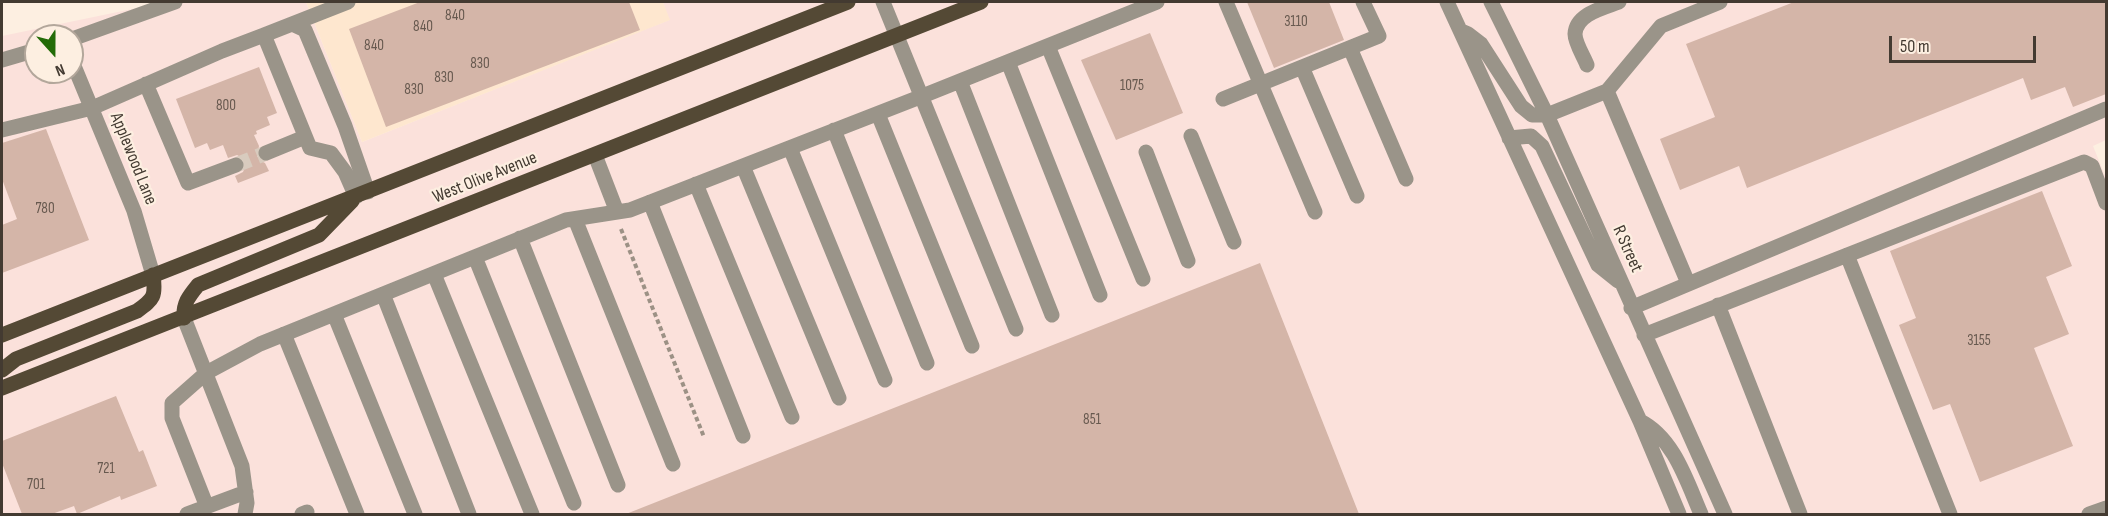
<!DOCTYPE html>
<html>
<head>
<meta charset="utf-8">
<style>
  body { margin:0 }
  #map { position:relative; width:2108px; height:516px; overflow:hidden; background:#fdefe1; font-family:"Sofia Sans Condensed",sans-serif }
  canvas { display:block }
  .frame { position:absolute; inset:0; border:3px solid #433a31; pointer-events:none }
  .north { position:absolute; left:24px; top:24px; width:60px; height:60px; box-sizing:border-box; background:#fdefe1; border:2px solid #b3a79b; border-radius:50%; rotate:159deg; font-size:16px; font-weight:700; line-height:24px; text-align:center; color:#433a31 }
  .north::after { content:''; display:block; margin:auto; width:21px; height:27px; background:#236b07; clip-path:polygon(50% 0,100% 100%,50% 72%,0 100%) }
  .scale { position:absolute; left:1889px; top:36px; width:147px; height:27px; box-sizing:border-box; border:3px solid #433a31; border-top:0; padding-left:8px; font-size:18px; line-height:21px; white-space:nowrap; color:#433a31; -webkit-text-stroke:4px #fdefe1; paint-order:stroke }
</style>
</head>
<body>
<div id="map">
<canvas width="2108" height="516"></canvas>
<div class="frame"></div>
<div class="north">N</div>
<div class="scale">50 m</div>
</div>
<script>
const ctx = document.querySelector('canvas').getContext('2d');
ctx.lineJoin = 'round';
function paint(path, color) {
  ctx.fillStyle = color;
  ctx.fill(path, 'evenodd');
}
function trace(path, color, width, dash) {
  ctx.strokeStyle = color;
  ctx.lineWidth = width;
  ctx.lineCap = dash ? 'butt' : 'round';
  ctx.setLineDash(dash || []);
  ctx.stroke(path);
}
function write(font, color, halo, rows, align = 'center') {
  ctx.font = font + ' "Sofia Sans Condensed",sans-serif';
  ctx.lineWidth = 4.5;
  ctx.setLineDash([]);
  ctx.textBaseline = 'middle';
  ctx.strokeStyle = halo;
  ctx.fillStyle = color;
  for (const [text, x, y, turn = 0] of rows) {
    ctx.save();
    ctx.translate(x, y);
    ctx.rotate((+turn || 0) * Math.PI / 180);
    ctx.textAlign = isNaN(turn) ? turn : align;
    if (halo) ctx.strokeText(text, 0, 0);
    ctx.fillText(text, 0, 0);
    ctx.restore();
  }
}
const commercial = new Path2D(`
  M 166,2 L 306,2 L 362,142 L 669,20 L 663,2 L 2106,2 L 2106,140 L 2093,146 L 2106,178 L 2106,514 L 2,514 L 2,36 ZM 36,36 L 72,36 L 72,72 L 36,72 Z`);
const built = new Path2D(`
  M 306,2 L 663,2 L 670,20 L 362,142 Z`);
const building = new Path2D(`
  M 420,2 L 629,2 L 640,30 L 386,127 L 349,29 Z
  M 1247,2 L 1329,2 L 1344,40 L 1274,68 Z
  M 1794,2 L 2106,2 L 2106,94 L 2073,107 L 2065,87 L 2031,100 L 2023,78 L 1747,188 L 1739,166 L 1680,190 L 1660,139 L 1715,117 L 1686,44 Z
  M 1150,33 L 1183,113 L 1116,140 L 1081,60 Z
  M 259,67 L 277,113 L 267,117 L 270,125 L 256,131 L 257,134 L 254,135 L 259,146 L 257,156 L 261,161 L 265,163 L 269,171 L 238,183 L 235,176 L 243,172 L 245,167 L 243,158 L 237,155 L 228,158 L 223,145 L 210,150 L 207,143 L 195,148 L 176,99 Z
  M 46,129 L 89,240 L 2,273 L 2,225 L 17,219 L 2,179 L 2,143 Z
  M 2042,191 L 2072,266 L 2046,277 L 2069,334 L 2034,348 L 2073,446 L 1980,482 L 1950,404 L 1933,410 L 1899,325 L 1916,318 L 1890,251 Z
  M 1260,263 L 1359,514 L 626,514 Z
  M 116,396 L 139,452 L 143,450 L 157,486 L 121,500 L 120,496 L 77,514 L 74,506 L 52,514 L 22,514 L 2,463 L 2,441 Z`);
const minorTunnel = new Path2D(`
  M 236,165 L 266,153`);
const path = new Path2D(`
  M 621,229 L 704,437`);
const minor = new Path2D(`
  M 348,2 L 264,35 L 310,148 L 331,153 L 345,172 L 356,197
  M 883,2 L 1016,329
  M 1226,2 L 1315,212
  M 1447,2 L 1640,421 L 1679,514
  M 1491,2 L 1547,115 L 1725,514
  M 292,24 L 305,30 L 345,126 L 368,192
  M 1461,31 L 1468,34 L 1481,44 L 1521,106 L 1532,115 L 1547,115 L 1607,91 L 1661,26 L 1720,2
  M 72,39 L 175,2
  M 1048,46 L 1143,279
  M 1350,48 L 1406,179
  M 2,60 L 36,50
  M 72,61 L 134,211 L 153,275
  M 1008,62 L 1100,295
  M 1587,65 C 1584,57 1575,43 1575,34 C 1576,14 1603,8 1619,2
  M 1302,67 L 1357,196
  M 960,81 L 1052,315
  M 146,84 L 188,183 L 236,165
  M 1607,91 L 1688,283
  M 1223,99 L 1379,36 L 1363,2
  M 878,114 L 972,346
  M 2,130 L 92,108 L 222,51 L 264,35
  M 834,130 L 927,363
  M 1191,136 L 1234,242
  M 1509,138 L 1531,136 L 1542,146 L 1598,265 L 1618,281
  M 790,148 L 885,380
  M 1146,152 L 1188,261
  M 266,153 L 305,137
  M 595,155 L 617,212
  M 743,166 L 839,398
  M 696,184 L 792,417
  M 650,202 L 743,436
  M 575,219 L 673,464
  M 520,238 L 618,485
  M 1847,255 L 1950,514
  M 475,257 L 574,503
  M 434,274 L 532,514
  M 383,294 L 469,514
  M 1718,305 L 1800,514
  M 1631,308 L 2106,109
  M 334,314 L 415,514
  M 184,318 L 242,466 L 247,503 L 245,514
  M 284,334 L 357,514
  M 1644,335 L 2084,162 L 2092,166 L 2106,203
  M 1640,421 C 1674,438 1687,482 1701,514
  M 207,507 L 172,418 L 172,403 L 206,373 L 260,344 L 566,220 L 630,210 L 920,97 L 1157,2
  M 187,514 L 246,492
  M 302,514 L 307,512
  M 2089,514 L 2106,508`);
const major = new Path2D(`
  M 184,318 C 183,303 189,296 198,285 L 319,235 L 352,201
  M 2,335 L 848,2
  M 2,370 L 16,359 L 137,311 C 154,299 156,296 153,275
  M 2,388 L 981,2`);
const numberNames = [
  ["840",455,16],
  ["3110",1296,22],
  ["840",423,27],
  ["840",374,46],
  ["830",480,64],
  ["830",444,78],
  ["1075",1132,86],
  ["830",414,90],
  ["800",226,106],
  ["780",45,209],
  ["3155",1979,341],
  ["851",1092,420],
  ["721",106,469],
  ["701",36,485]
];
const streetNames = [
  ["Applewood Lane",133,159,68],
  ["West Olive Avenue",485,178,-22],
  ["R Street",1627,249,66]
];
paint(commercial, '#fbe1db');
paint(built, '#fee7cf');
paint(building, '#d4b5a8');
trace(minorTunnel, '#d8cbbe', 15, [15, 8]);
trace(path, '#9c9185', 4, [4.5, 3]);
trace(minor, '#9a9489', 15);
trace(major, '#544935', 15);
write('15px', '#67594f', null, numberNames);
write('18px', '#433a31', '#fdefe1', streetNames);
</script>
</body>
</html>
